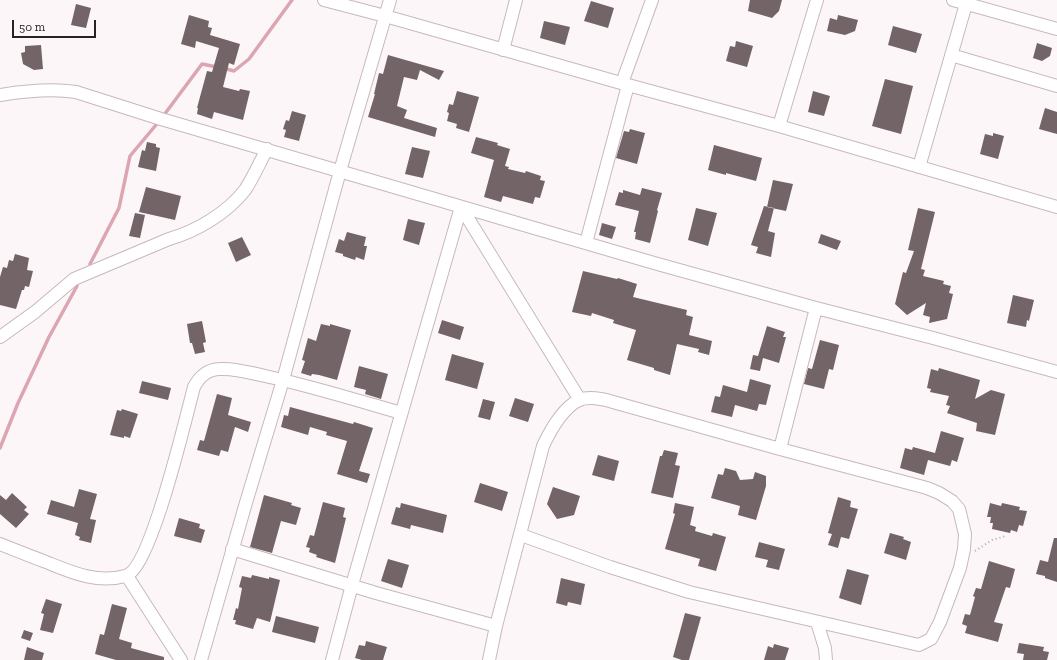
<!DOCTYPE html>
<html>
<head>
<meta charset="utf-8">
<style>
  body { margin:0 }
  #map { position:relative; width:1057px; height:660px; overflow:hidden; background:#fdf6f8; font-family:"Zilla Slab",serif }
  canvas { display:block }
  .scale { position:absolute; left:12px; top:20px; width:84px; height:18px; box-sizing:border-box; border:2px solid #282223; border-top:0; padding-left:5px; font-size:12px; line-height:14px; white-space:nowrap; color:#282223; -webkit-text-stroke:3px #fdf6f8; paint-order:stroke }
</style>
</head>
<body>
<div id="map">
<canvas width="1057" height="660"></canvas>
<div class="scale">50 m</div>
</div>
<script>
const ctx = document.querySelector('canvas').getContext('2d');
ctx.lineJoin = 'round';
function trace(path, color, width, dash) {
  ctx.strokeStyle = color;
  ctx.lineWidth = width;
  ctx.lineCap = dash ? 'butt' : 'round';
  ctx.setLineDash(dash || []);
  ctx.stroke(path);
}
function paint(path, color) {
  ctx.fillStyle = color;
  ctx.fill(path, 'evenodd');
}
const stream = new Path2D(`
  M 223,68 L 234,71 L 249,59 L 292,0
  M 90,264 L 119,208 L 130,156 L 161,119 L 202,64 L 217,67
  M 0,448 L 18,403 L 49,337 L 77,286`);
const building = new Path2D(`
  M 750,0 L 782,0 L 779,11 L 772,18 L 748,11 Z
  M 591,1 L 614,8 L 608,28 L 584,21 Z
  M 76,4 L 91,8 L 86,28 L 71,25 Z
  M 189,15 L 209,21 L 208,27 L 212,28 L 210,35 L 240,44 L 234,65 L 229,63 L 223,87 L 239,91 L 240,89 L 250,91 L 243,120 L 214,112 L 212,119 L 197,114 L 198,108 L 197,108 L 207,71 L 212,72 L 219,48 L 196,41 L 195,48 L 181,44 Z
  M 838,15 L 858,20 L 855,31 L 845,35 L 827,31 L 830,18 L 837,20 Z
  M 544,21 L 570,27 L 565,45 L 540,38 Z
  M 893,26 L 922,34 L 916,53 L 888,45 Z
  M 736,41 L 753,46 L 747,67 L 726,61 L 730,46 L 735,47 Z
  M 1037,43 L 1052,48 L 1050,56 L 1042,61 L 1033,58 Z
  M 41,45 L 43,69 L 34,70 L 23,64 L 21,53 L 25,52 L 25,46 Z
  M 388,55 L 444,71 L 439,80 L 420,70 L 417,80 L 404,77 L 397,106 L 407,110 L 404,118 L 437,128 L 435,137 L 368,117 L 375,94 L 374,94 L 379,73 L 383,74 Z
  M 885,79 L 913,86 L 901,134 L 872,126 Z
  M 457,91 L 479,97 L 469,132 L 456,128 L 457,124 L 447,121 L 449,113 L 447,112 L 449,104 L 453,105 Z
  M 813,91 L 830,96 L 824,116 L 808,112 Z
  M 1045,108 L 1057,112 L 1057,134 L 1039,129 Z
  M 292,111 L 306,115 L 299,141 L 284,137 L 286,130 L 283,129 L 286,120 L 289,121 Z
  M 630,129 L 645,133 L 637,164 L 616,158 L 624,131 L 629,132 Z
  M 993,133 L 1004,136 L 998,159 L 980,154 L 985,134 L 993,136 Z
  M 476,137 L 498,143 L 497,145 L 510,149 L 505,166 L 509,167 L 508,169 L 525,173 L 526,171 L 541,176 L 540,180 L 545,181 L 540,198 L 535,197 L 533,204 L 503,196 L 501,202 L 484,197 L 494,160 L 471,153 Z
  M 147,142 L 156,144 L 156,147 L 160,148 L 156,171 L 138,167 L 142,150 L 145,151 Z
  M 714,145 L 762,158 L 756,181 L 726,173 L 726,175 L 708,170 Z
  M 412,147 L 430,151 L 423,178 L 405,174 Z
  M 773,180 L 793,184 L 786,211 L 767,207 Z
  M 146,187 L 181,196 L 175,220 L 139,212 Z
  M 642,188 L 662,193 L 657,210 L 658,211 L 650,243 L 635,239 L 636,232 L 634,232 L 639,211 L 615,205 L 619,192 L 623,193 L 623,190 L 640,195 Z
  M 764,206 L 774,208 L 768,231 L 775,233 L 771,257 L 756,253 L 758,247 L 751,245 Z
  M 696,208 L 717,213 L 708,246 L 688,240 Z
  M 918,208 L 935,212 L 921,269 L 925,270 L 923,276 L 944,281 L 943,284 L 951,286 L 949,293 L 953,294 L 947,319 L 929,323 L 930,317 L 923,315 L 926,303 L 907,315 L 895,304 L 903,272 L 906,273 L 914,251 L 908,250 Z
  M 135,213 L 145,215 L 140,238 L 129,236 Z
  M 408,219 L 425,223 L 419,245 L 403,240 Z
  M 602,223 L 616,227 L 612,239 L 599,235 Z
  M 347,232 L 366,237 L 364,246 L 367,246 L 364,260 L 356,257 L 355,260 L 343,256 L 343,254 L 335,252 L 339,239 L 344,241 Z
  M 821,234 L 841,241 L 837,250 L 818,243 Z
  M 242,237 L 251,255 L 236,262 L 228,243 Z
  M 15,254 L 29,258 L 27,270 L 33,271 L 29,287 L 25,286 L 24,290 L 22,290 L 16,309 L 0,305 L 0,277 L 3,267 L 7,268 L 9,260 L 13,261 Z
  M 583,271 L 617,279 L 618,278 L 637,284 L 633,297 L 687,310 L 686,315 L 693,317 L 689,335 L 712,341 L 709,355 L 698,352 L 699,349 L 677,344 L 670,375 L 654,370 L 654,368 L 627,360 L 636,330 L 613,323 L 614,320 L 592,313 L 591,316 L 572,312 Z
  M 1013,295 L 1034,300 L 1029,321 L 1027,320 L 1026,327 L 1007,323 Z
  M 442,320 L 464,327 L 460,340 L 438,333 Z
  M 202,321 L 206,342 L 203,343 L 205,352 L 195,354 L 192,343 L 190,343 L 187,324 Z
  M 321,324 L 330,326 L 330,324 L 351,330 L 337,380 L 319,375 L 312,374 L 311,376 L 301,373 L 305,361 L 302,360 L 308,338 L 316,341 Z
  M 767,326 L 785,332 L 783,337 L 786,337 L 779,363 L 763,358 L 760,371 L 750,369 L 753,355 L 758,356 Z
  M 820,340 L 839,345 L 833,370 L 829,369 L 824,389 L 804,384 L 808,368 L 812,369 Z
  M 452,354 L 484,363 L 477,389 L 445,380 Z
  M 359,366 L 388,374 L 381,399 L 365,394 L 366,390 L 354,387 Z
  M 939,368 L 980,380 L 975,399 L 991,390 L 1005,394 L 995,435 L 976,431 L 977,423 L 947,413 L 950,406 L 946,405 L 949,396 L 930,392 L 931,389 L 927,388 L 931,369 L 938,371 Z
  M 750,379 L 771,385 L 766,405 L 759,404 L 757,411 L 735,405 L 732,417 L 711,412 L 715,396 L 720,397 L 723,385 L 747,392 Z
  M 142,381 L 171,388 L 168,400 L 139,393 Z
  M 217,394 L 232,398 L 228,415 L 251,422 L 248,432 L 235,427 L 228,452 L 221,450 L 219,456 L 197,450 L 200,440 L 204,441 Z
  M 515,398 L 534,404 L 528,422 L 509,416 Z
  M 483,399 L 495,402 L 490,420 L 478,417 Z
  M 290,407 L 353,424 L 354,422 L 373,428 L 359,471 L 370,474 L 367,483 L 337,474 L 347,441 L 326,435 L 327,432 L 310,427 L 308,435 L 281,427 L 284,415 L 288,416 Z
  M 122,409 L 138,414 L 130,438 L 124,436 L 124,438 L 110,435 L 117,410 L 121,411 Z
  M 941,431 L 964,438 L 957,462 L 952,460 L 950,466 L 928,460 L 924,475 L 900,468 L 905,448 L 912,450 L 913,447 L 935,453 Z
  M 664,450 L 678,453 L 675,465 L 680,466 L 673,498 L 651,493 L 660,456 L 662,456 Z
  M 598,455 L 619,461 L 614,481 L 592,475 Z
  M 725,468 L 736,471 L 740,480 L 753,479 L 755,472 L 766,476 L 766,486 L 756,520 L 738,515 L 740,506 L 711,498 L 718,474 L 723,475 Z
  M 480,483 L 508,492 L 502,511 L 474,502 Z
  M 553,487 L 580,496 L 574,515 L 557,519 L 547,504 Z
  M 79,489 L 97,494 L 90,519 L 96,520 L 91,543 L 79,540 L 80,537 L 75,535 L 78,523 L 47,514 L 51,500 L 74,507 Z
  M 12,493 L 27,507 L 24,510 L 29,514 L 16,528 L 0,514 L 0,495 L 6,500 Z
  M 264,495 L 292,503 L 291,505 L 301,508 L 296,525 L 281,521 L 272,553 L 250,547 Z
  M 838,497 L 851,501 L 850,507 L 858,509 L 849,539 L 841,537 L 838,548 L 828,545 L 832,534 L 828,533 Z
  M 323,502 L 345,508 L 343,517 L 346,518 L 335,563 L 316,557 L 317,555 L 309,552 L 310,548 L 306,547 L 310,535 L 314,536 Z
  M 401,503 L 447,515 L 443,533 L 411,525 L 410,529 L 391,524 L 396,507 L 400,508 Z
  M 675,503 L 694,507 L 690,525 L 696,527 L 695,531 L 712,536 L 713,533 L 726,537 L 716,571 L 698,566 L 700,559 L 665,549 L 675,514 L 673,513 Z
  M 990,503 L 1001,506 L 1002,503 L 1020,507 L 1019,510 L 1027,511 L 1023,526 L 1019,525 L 1017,532 L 1011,530 L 1010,533 L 992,529 L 993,523 L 990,523 L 991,517 L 987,517 Z
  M 179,518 L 200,524 L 199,528 L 205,530 L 201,543 L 174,536 Z
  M 890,533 L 904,537 L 903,539 L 911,542 L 906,560 L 884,553 Z
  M 1054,538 L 1057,538 L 1057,582 L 1045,578 L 1045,576 L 1036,574 L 1040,560 L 1048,562 Z
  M 759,542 L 785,549 L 779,570 L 766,567 L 768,560 L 755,557 Z
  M 388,559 L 409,565 L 402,588 L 381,581 Z
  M 989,561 L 1015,569 L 1010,588 L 1006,587 L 994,622 L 1003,624 L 998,642 L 965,633 L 967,626 L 962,624 L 965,614 L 970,615 L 975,597 L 973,596 L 976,588 L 981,589 Z
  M 847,569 L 869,575 L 861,605 L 839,598 Z
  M 252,575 L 269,579 L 269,577 L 280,580 L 270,622 L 257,618 L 253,629 L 235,624 L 236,620 L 233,620 L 236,608 L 238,609 L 242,588 L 239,587 L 242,576 L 251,578 Z
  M 561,578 L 585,584 L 581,605 L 568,602 L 567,606 L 556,603 Z
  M 46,599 L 62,604 L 53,633 L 40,630 L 44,614 L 41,613 Z
  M 112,604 L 127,608 L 119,639 L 132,643 L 131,648 L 164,657 L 164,660 L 116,660 L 95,654 L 100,634 L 104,635 Z
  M 685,613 L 701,617 L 689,660 L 682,660 L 673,657 Z
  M 276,616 L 319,627 L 315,643 L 272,632 Z
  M 24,630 L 33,633 L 30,641 L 21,638 Z
  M 366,641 L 387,647 L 383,660 L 362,660 L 355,658 L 359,645 L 365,646 Z
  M 1019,643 L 1044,647 L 1043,651 L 1049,652 L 1047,660 L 1023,660 L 1024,654 L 1017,653 Z
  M 774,644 L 789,648 L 785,660 L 764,660 L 768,646 L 773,648 Z
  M 27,647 L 44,653 L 42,660 L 24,660 Z`);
const path = new Path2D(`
  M 975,551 L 992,540 L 1006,536`);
const street = new Path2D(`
  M 324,0 L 385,16 L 628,85 L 779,126 L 1057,207
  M 953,0 L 1057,29
  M 503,50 L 516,0
  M 951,55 L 1057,86
  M 622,83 L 652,0
  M 0,95 C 25,91 51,88 76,92 L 161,119 L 654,263 L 816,308 L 933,338 L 1057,372
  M 779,126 L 817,0
  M 919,167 L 966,4
  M 461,207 L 580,400
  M 586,243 L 628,85
  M 0,337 L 35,312 L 74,279 L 169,239 C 197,231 227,213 245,190 C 253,178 260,162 267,149
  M 780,449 L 816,308
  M 0,544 C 15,550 30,556 46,562 C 71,572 97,584 125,576 C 151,570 186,416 194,387 C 199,377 208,369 220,369 C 235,368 251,373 265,376 C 311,386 356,400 401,413
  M 232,549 L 376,593 L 496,626
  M 127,576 L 181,660
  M 817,622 L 825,648 L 826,660
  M 201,660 L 245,506 L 283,380 L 340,171 L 390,0
  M 332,660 L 352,585 L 461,207
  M 489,660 L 496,626 L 543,446 C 550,431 563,408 579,400 C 589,396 603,399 613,402 L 780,449 L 927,488 L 939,493 L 952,501 L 959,509 L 965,534 L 964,549 L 960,568 L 940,622 L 931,639 L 919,645 L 689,592 L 610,567 L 521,535`);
trace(stream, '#dba6b2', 3.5);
paint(building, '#726467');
trace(street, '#c7b8bb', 14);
trace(path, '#b1aaac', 2, [1, 3]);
trace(street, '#fff', 12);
</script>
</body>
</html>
